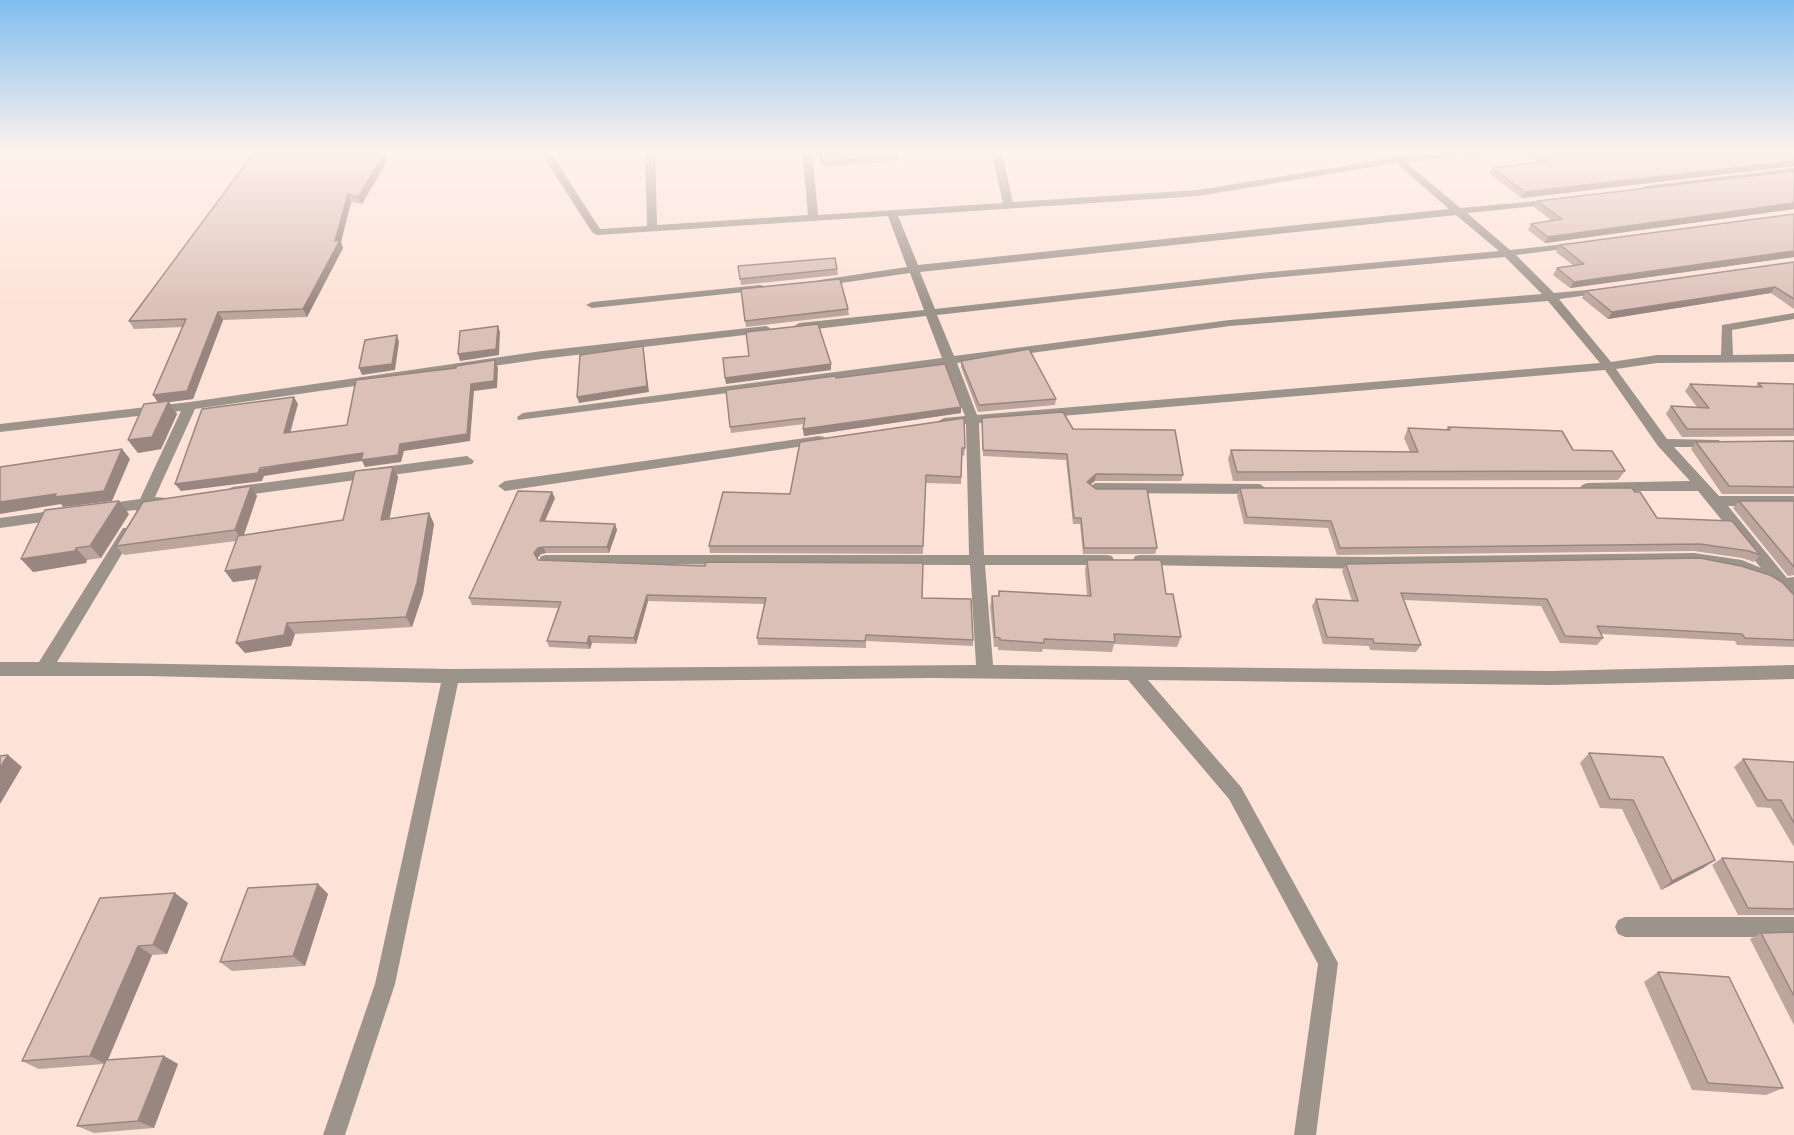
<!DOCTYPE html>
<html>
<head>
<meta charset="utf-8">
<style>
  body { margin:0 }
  canvas { display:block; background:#fde2d7 }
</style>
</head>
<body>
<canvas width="1794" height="1135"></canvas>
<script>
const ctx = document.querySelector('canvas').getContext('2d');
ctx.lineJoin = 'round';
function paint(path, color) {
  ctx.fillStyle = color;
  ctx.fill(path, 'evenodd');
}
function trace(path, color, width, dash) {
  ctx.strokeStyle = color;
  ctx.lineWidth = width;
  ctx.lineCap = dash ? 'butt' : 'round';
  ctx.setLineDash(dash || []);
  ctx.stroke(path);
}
const street = new Path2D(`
  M 539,150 L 549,150 L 600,229 L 647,226 L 645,150 L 655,150 L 657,225 L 808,215 L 802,150 L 812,150 L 818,215 L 1003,203 L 991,150 L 1001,150 L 1013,202 L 1198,190 L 1393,158 L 1398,153 L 1403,157 L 1461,150 L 1489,150 L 1484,153 L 1406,162 L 1460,208 L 1560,199 L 1560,203 L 1556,204 L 1467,213 L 1510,250 L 1584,242 L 1585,244 L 1580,247 L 1516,255 L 1554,293 L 1608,288 L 1610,290 L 1604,293 L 1559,299 L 1611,362 L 1657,355 L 1721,355 L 1722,325 L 1794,313 L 1794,319 L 1732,330 L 1733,355 L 1794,354 L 1794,362 L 1657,363 L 1616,369 L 1667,439 L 1719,440 L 1721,443 L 1719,446 L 1714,447 L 1674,447 L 1719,496 L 1794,496 L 1794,506 L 1728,506 L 1787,578 L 1794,577 L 1794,604 C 1784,601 1782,590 1773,585 C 1747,572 1722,568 1694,563 L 1373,569 L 1140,565 L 1135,564 L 1133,560 L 1135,556 L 1140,555 L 1373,557 L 1694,553 L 1742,560 L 1761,568 L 1698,491 L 1582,491 L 1580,488 L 1582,485 L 1587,483 L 1690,481 L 1658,446 L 1605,370 L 979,423 L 984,555 L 1107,555 L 1112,556 L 1114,560 L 1112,564 L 1107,565 L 985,565 L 993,665 L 1551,671 L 1794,665 L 1794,679 L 1551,685 L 1148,680 L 1241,787 L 1338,963 L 1316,1135 L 1294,1135 L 1318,964 L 1229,799 L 1128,680 L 930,678 L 458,683 L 395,984 L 345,1135 L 323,1135 L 375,984 L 441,683 L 148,676 L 0,676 L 0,662 L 39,662 L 123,528 L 133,528 L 135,532 L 57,662 L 451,669 L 976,665 L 970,565 L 541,564 L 539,560 L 541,556 L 546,555 L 969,555 L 966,424 L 944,426 L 937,422 L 944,418 L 965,416 L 945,365 L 518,420 L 517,417 L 523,413 L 942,358 L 926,316 L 799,331 L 793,327 L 799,323 L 924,310 L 910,273 L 820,286 L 814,283 L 820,280 L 907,267 L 888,216 L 597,235 L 592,232 ZM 1396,163 L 1449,209 L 918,265 L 898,216 L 1198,196 ZM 1456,215 L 1499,251 L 1260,273 L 935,309 L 920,272 ZM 1505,257 L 1542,294 L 1230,320 L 954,356 L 937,315 L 1260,279 ZM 1548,301 L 1600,363 L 977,415 L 957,363 L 1230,326 Z
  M 1794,168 L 1794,174 L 1645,192 L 1640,189 L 1645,186 Z
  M 760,285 L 764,286 L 764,290 L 592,308 L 586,305 L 592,302 Z
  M 766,326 L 770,328 L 770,332 L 542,359 L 195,409 L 155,497 L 166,498 L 168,501 L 166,504 L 150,508 L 147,513 L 142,514 L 135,510 L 104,514 L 97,509 L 104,504 L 140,499 L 181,411 L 0,432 L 0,424 L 190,402 L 542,351 Z
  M 819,436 L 824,437 L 826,440 L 824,443 L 505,491 L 498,486 L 505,481 Z
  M 467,456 L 474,461 L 472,464 L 232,497 L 225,492 L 232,487 Z
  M 1095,483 L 1260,484 L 1267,489 L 1260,494 L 1095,493 L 1088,488 Z
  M 59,510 L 64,511 L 66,515 L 64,519 L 0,528 L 0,518 Z
  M 1625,917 L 1794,917 L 1794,937 L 1625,937 L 1618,934 L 1615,927 L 1618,920 Z`);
const wall = new Path2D(`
  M 256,150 L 390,150 L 385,159 L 386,163 L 362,204 L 351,202 L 341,242 L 343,248 L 307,317 L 223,320 L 193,399 L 169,402 L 177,414 L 161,449 L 138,453 L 128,440 L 158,403 L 153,395 L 183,327 L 134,329 L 129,321 Z
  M 818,150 L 897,150 L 899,155 L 899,161 L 822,167 Z
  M 1521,150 L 1794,150 L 1794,166 L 1522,198 L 1490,174 L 1492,168 L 1538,162 Z
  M 1794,171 L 1794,209 L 1545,243 L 1528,230 L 1531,224 L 1552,221 L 1534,207 L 1537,201 Z
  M 1794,214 L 1794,257 L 1570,288 L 1553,275 L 1557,268 L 1574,266 L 1556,252 L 1560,245 Z
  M 1794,262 L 1794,309 L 1771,293 L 1608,319 L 1582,298 L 1586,291 Z
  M 738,266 L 837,269 L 838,275 L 741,285 Z
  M 741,289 L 848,309 L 849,315 L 746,327 Z
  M 961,361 L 1056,399 L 1055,405 L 978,412 L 961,367 Z
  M 836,378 L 961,413 L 804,436 L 803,429 L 804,424 L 731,433 L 730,427 Z
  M 1758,383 L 1794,384 L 1794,436 L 1682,437 L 1666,414 L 1671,406 L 1697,407 L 1685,391 L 1690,384 L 1755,387 Z
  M 982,418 L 1073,429 L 1183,475 L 1181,481 L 1095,481 L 1090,484 L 1157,548 L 1155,554 L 1083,554 L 1080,524 L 1073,524 L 1066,460 L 983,456 Z
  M 1448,427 L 1573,450 L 1625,471 L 1618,480 L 1233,481 L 1228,459 L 1231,450 L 1410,452 L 1404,438 L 1408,428 L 1446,430 Z
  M 1794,441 L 1794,494 L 1722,494 L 1691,449 L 1696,442 Z
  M 800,442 L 965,448 L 964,456 L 962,455 L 961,484 L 925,483 L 923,554 L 710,553 L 709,546 L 790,494 Z
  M 393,467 L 398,477 L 389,519 L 429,513 L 434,524 L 423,594 L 412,627 L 295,634 L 291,646 L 245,653 L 257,579 L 233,582 L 225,571 L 236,541 L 124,555 L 116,546 L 251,486 L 257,496 L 244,535 L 343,520 Z
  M 1240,488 L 1657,518 L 1732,521 L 1760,555 L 1754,562 L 1742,558 L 1694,551 L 1337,555 L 1328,528 L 1244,524 L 1237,496 Z
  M 555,498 L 545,521 L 615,524 L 617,530 L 609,553 L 546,553 L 541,554 L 537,558 L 538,560 L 922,598 L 973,640 L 973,646 L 866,641 L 866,648 L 758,645 L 757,638 L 764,604 L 648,601 L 636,644 L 592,643 L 590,649 L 549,647 L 547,641 L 558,608 L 472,605 L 469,598 Z
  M 1739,501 L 1794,501 L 1794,575 L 1788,576 L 1733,508 Z
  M 129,514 L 101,558 L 87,560 L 86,563 L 33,572 Z
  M 1087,560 L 1166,594 L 1181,637 L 1177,647 L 1114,644 L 1112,652 L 1043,649 L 1042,652 L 998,650 L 998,647 L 994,647 L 990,606 L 992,596 L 998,596 L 999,591 L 1087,596 L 1085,570 Z
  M 1346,564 L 1794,595 L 1794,647 L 1737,645 L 1735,641 L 1601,634 L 1603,638 L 1597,645 L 1560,643 L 1541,606 L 1404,600 L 1421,645 L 1416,652 L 1370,650 L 1369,646 L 1323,644 L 1312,606 L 1316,599 L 1352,601 L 1342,571 Z
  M 1589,753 L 1715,860 L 1703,868 L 1661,890 L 1622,809 L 1600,808 L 1580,763 Z
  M 1743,759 L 1794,762 L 1794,847 L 1771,808 L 1757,807 L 1734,767 Z
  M 1722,858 L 1794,862 L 1794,915 L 1738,915 L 1712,865 Z
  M 318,884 L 328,894 L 305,966 L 232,971 L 220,962 Z
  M 100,898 L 188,903 L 167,954 L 152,955 L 108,1060 L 164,1056 L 178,1064 L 154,1128 L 94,1133 L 77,1126 L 104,1064 L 39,1069 L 22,1061 Z
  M 1794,932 L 1794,1025 L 1750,939 L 1761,933 Z
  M 1658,972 L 1783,1088 L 1766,1095 L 1692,1090 L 1644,982 Z`);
const shadedWall = new Path2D(`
  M 383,150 L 390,150 L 385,159 L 386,163 L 362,204 L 358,197 Z
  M 1794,161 L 1794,166 L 1522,198 L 1525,192 Z
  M 348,194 L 351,202 L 341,242 L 343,248 L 307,317 L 303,309 L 335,241 Z
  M 1794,203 L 1794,209 L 1545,243 L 1548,237 Z
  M 1794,251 L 1794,257 L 1570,288 L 1574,282 Z
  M 1775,287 L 1771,293 L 1608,319 L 1612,312 Z
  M 218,312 L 223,320 L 193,399 L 169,402 L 177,414 L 161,449 L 138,453 L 128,440 L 159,403 L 153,395 Z
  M 498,326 L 500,332 L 499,355 L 460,361 L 458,354 Z
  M 397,335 L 399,342 L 395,370 L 362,375 L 359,368 Z
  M 643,346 L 649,392 L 579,403 L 577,397 Z
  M 495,360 L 498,368 L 497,388 L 474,391 L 470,441 L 404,451 L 401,462 L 365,467 L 362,461 L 264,476 L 262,481 L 181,491 L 175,484 L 400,444 L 471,384 Z
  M 831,364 L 831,370 L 726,384 L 725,378 Z
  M 294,397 L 298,404 L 288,441 L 284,433 Z
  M 961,407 L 961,413 L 804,436 L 803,429 Z
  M 122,449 L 130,459 L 112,501 L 63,507 L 61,504 L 0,514 L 0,502 L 56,494 Z
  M 393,467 L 398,477 L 387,531 L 381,520 Z
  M 1096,474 L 1095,481 L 1086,488 L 1087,482 Z
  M 251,486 L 257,496 L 242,540 L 235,530 Z
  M 552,492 L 555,498 L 542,527 L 540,521 Z
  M 119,501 L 129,514 L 101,558 L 90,546 Z
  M 429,513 L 434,524 L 423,594 L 412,627 L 406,617 Z
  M 615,524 L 617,530 L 609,553 L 607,547 Z
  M 543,547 L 546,553 L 541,554 L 537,559 L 534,553 L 538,548 Z
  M 76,548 L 87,560 L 86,563 L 33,572 L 21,559 Z
  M 261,566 L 269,577 L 233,582 L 225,571 Z
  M 647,595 L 648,601 L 636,644 L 634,638 Z
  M 287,623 L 295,634 L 291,646 L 245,653 L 236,643 Z
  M 589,636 L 592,643 L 590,649 L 587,643 Z
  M 8,755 L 22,767 L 0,804 L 0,768 Z
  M 1715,860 L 1703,868 L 1661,890 L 1672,881 Z
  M 318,884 L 328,894 L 305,966 L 293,956 Z
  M 175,893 L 188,903 L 167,954 L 153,945 Z
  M 138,946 L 152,955 L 106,1064 L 90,1056 Z
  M 164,1056 L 178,1064 L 154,1128 L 138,1121 Z`);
const building = new Path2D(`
  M 256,150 L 383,150 L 380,156 L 384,155 L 358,197 L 348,194 L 335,241 L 340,240 L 303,309 L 218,312 L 187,391 L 153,395 L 186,319 L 129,321 Z
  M 819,150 L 897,150 L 899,155 L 822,162 Z
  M 1533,150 L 1794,150 L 1794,161 L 1525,192 L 1492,168 L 1548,161 Z
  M 1794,171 L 1794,203 L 1548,237 L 1531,224 L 1562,219 L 1537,201 Z
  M 1794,214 L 1794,251 L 1574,282 L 1557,268 L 1584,264 L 1560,245 Z
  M 835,258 L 837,269 L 740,279 L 738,266 Z
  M 1794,262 L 1794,299 L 1775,287 L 1612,312 L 1586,291 Z
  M 840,279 L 848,309 L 745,321 L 741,289 Z
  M 818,324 L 831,364 L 725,378 L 723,358 L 749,356 L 746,332 Z
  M 498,326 L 496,349 L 458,354 L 460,331 Z
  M 397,335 L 392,364 L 359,368 L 365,340 Z
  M 643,346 L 647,386 L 577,397 L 580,355 Z
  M 1029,349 L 1056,399 L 979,405 L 961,361 Z
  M 495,360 L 494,381 L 471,384 L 467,434 L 400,444 L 398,455 L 361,460 L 363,453 L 260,468 L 258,473 L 175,484 L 202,409 L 294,397 L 284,433 L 347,425 L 356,380 L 456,368 L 456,366 Z
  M 945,364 L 961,407 L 803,429 L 805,418 L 730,427 L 726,390 L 835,376 L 836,378 Z
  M 1758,383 L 1794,384 L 1794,429 L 1687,429 L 1671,406 L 1709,408 L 1690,384 L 1762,387 Z
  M 169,401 L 152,437 L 128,440 L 144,404 Z
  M 1063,412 L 1073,429 L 1175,430 L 1183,475 L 1096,474 L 1087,482 L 1096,489 L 1147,489 L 1157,548 L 1084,548 L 1081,518 L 1074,518 L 1067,454 L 983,450 L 982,418 Z
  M 964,418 L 965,448 L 962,448 L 961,477 L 926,475 L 923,546 L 709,546 L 723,492 L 790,494 L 800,442 Z
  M 1448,427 L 1562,431 L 1573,450 L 1612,451 L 1625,471 L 1237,472 L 1231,450 L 1418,452 L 1408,428 L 1450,430 Z
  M 1794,441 L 1794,487 L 1729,486 L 1696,442 Z
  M 122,449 L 104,491 L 55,497 L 56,494 L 0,502 L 0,467 Z
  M 393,467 L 381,520 L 429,513 L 417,583 L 406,617 L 287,623 L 284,635 L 236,643 L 261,566 L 225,571 L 238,536 L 343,520 L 355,471 Z
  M 251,486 L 235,530 L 116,546 L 143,502 Z
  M 1240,488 L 1632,488 L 1635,492 L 1640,492 L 1657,518 L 1732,521 L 1760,555 L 1749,551 L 1700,544 L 1340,548 L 1331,521 L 1247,517 Z
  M 518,491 L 552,492 L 540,521 L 615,524 L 607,547 L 543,547 L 538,548 L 534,553 L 538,560 L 705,566 L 706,562 L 923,563 L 922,598 L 971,599 L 973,640 L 866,635 L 865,641 L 757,638 L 766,598 L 647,595 L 634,638 L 589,636 L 587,643 L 547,641 L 561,602 L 469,598 Z
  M 119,501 L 90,546 L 76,548 L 75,551 L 21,559 L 45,510 Z
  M 1739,501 L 1794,501 L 1794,567 Z
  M 1700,558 L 1741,566 L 1770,575 L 1782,582 L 1794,595 L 1794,640 L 1745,638 L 1742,634 L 1597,626 L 1603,638 L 1565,636 L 1547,599 L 1401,593 L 1421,645 L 1374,643 L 1373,639 L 1327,637 L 1316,599 L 1358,601 L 1346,564 Z
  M 1087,560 L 1161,560 L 1166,594 L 1173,594 L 1181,637 L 1114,634 L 1115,642 L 1044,639 L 1044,643 L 1000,640 L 1000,638 L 995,637 L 992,596 L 999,596 L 999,591 L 1091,596 Z
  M 1589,753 L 1663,757 L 1715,860 L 1672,881 L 1633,800 L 1610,799 Z
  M 8,755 L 0,768 L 0,756 Z
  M 1743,759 L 1794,762 L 1794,823 L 1781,800 L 1767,800 Z
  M 1722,858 L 1794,862 L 1794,909 L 1748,908 Z
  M 318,884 L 293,956 L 220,962 L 248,888 Z
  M 175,893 L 153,945 L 138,946 L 90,1056 L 22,1061 L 100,898 Z
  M 1794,932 L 1794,996 L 1761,933 Z
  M 1658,972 L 1729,977 L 1783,1088 L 1708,1083 Z
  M 164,1056 L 138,1121 L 77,1126 L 106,1060 Z`);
paint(street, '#9c938b');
paint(wall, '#bca59d');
paint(shadedWall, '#998680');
paint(building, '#dbc0b7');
trace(building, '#998680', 1.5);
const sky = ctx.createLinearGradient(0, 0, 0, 309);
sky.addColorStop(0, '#80beef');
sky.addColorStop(0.49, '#fef2ed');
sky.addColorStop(1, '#fef2ed00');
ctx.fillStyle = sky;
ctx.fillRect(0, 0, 1794, 309);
</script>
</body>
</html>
